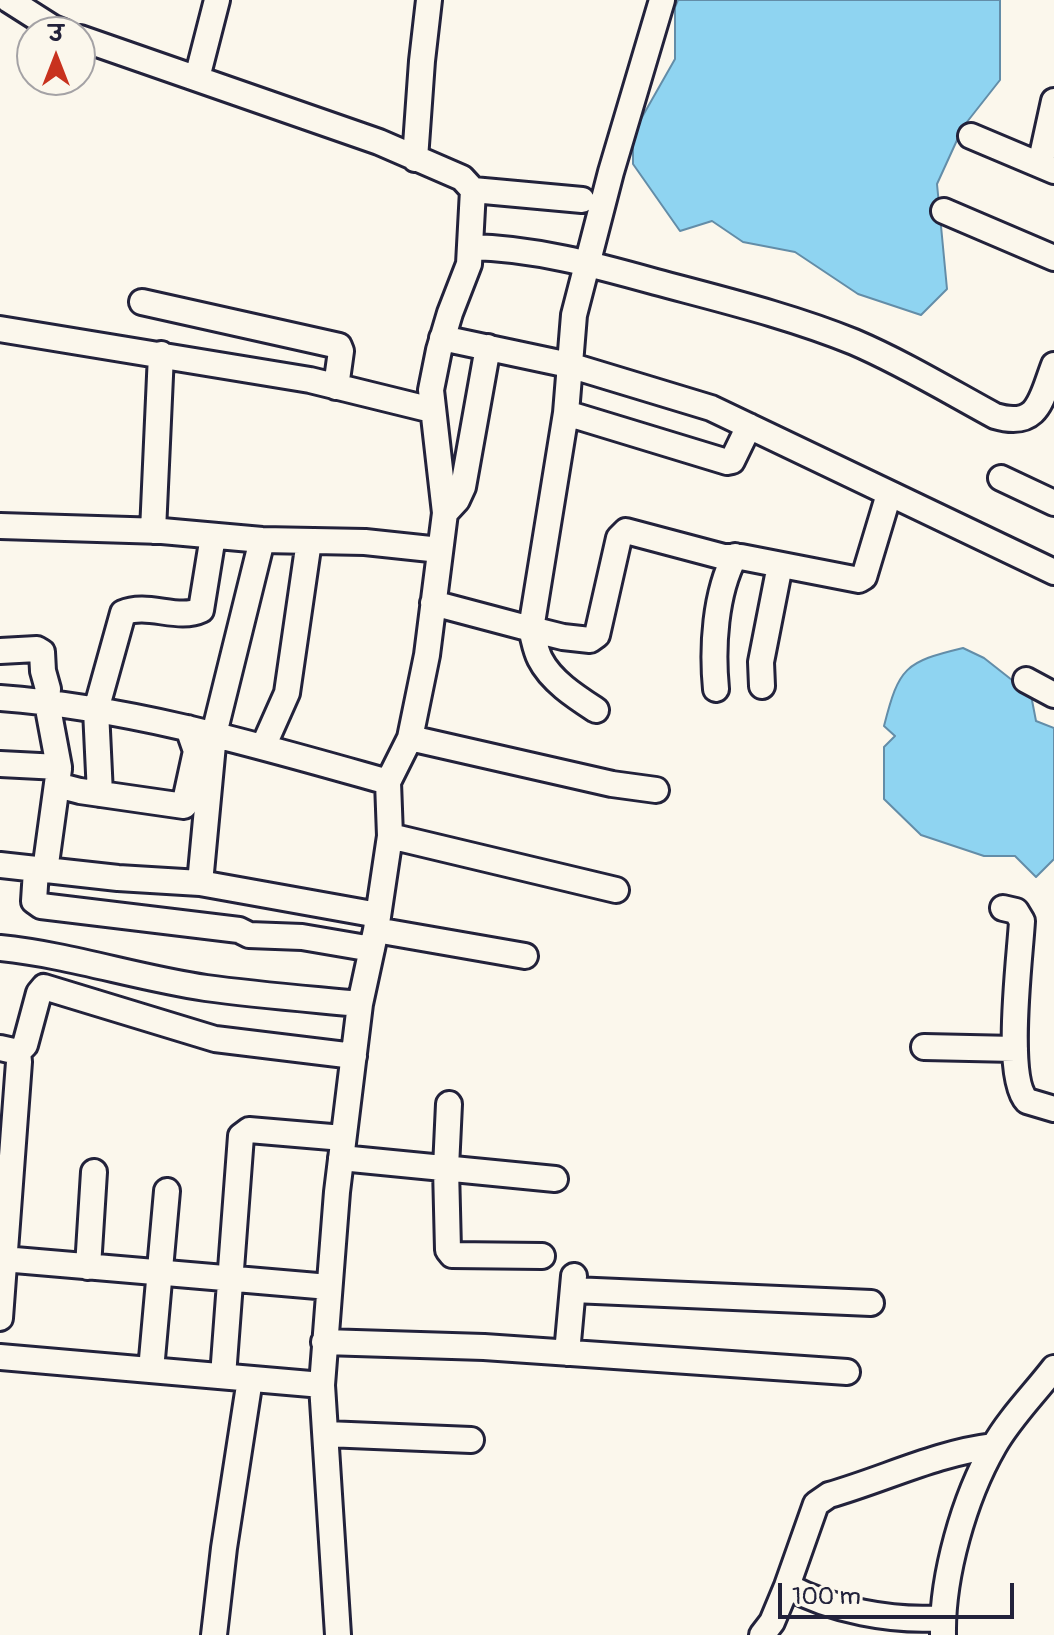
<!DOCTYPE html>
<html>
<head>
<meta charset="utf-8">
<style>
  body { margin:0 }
  #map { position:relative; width:1054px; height:1635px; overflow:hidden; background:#fbf7ec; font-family:Pangolin,"Playpen Sans Deva",sans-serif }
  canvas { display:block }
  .north { position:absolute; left:16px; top:16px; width:80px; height:80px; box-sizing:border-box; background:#fbf7ec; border:2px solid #a4a2a5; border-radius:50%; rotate:0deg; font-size:22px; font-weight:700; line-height:32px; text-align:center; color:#22223b }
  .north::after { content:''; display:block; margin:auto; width:28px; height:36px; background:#c8321e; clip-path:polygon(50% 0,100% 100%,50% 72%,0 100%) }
  .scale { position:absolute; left:778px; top:1583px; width:236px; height:36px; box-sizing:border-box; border:4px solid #22223b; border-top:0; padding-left:10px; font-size:24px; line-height:28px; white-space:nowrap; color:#22223b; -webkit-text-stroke:6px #fbf7ec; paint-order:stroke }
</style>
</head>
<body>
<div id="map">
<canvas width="1054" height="1635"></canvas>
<div class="north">उ</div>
<div class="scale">100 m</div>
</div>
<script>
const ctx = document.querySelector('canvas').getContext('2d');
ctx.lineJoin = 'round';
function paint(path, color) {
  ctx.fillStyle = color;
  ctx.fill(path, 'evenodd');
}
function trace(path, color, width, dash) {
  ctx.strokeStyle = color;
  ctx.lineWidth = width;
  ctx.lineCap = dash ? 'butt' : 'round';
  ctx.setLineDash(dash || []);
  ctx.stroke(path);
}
const water = new Path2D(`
  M 678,0 L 1000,0 L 1000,80 L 963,127 L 937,184 L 947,289 L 921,315 L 858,294 L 795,252 L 743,242 L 712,221 L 680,231 L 633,164 L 633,133 L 675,59 L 675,7 Z
  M 963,648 L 984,658 L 1031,695 L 1036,721 L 1054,728 L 1054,859 L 1036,877 L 1015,856 L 984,856 L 921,835 L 884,799 L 884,747 L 895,736 L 884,726 C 899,667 905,662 963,648 Z`);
const minor = new Path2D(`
  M 9,0 L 53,28 L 63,32
  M 662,0 L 611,172 L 574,315 L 566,413 L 531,629 L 563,637 L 590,640 L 597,635 L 619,538 L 626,531 L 724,557 L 741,557 L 859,580 L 864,577 L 889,494
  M 80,38 L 379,142 L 462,178 L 473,190 L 469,264 L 450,313 L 439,350 L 431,390 L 445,513 L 427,655 L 410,738 L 388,782 L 390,836 L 376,930 L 360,1004 L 337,1192 L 322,1385 L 338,1635
  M 197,78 L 217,0
  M 971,136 L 1054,171
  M 415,159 L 422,61 L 429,0
  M 1040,165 L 1054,101
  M 473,190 L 582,200
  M 944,211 L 1054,258
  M 470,247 C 533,248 595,265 656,282 C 723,300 790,316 854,342 C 903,363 949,391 995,416 C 1039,429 1041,399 1054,365
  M 142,302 L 339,346 L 341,351 L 336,387
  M 0,329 L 310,380 L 432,410
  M 442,338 L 569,365 L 711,408 L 1054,572
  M 566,413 L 727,462 L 732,461 L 749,426
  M 1001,478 L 1054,503
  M 445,513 L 457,500 L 463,487 L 488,347
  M 0,526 L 162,531 L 262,540 L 365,542 L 440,550
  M 153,531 L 161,354
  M 433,603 L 531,629 C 534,639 535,649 540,659 C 551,681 576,697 596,710
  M 0,651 L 37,649 L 42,652 L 43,671 L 48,689 L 47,703 L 59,767 L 0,764
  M 1026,680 L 1054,695
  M 762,686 L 761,662 L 780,565
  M 716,689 C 712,648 715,593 735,556
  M 0,698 C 133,708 260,746 388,782
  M 410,738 L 612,784 L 656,790
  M 263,747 L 287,693 L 309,541
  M 57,785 L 80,791 L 184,806 L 196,751 L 188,728
  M 100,794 L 96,710 L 123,613 C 147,602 178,621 201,610 L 213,536
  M 390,836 L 616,890
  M 0,865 L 118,878 L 200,883 L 214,734 L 262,540
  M 36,870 L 34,901 L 41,906 L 239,930 L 249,935 L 302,937 L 372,949
  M 45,871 L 59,769
  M 200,883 L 378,915
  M 1003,908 L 1016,911 L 1022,921 C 1020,958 1004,1078 1027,1101 L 1054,1109
  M 376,930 L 525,956
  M 0,948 C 70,955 137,978 206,988 C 257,995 309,999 360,1004
  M 924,1047 L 1015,1049
  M 0,1048 L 18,1052 L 19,1062 L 0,1318
  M 18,1052 L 25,1045 L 39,993 L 44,987 L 215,1039 L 354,1056
  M 449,1104 L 446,1168 L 448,1250 L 452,1255 L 542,1256
  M 341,1158 L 555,1179
  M 3,1259 L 329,1287
  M 88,1267 L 94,1172
  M 573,1290 L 871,1303
  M 324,1342 L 484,1347 L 847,1372
  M 567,1353 L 574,1276
  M 0,1357 L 322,1385
  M 151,1370 L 167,1191
  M 223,1376 L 241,1136 L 249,1130 L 343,1138
  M 326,1434 L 471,1440
  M 787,1586 C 831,1610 892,1622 943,1618
  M 214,1635 L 224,1548 L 250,1379
  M 762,1635 L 772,1622 L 787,1586 L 816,1504 L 829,1495 C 885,1479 936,1453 994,1446
  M 943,1635 C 942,1576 964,1498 994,1446 C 1009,1419 1034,1394 1054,1368`);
paint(water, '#8fd4f1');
trace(water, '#638da8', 2);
trace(minor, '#22223b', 30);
trace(minor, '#fbf7ec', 24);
</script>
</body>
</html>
